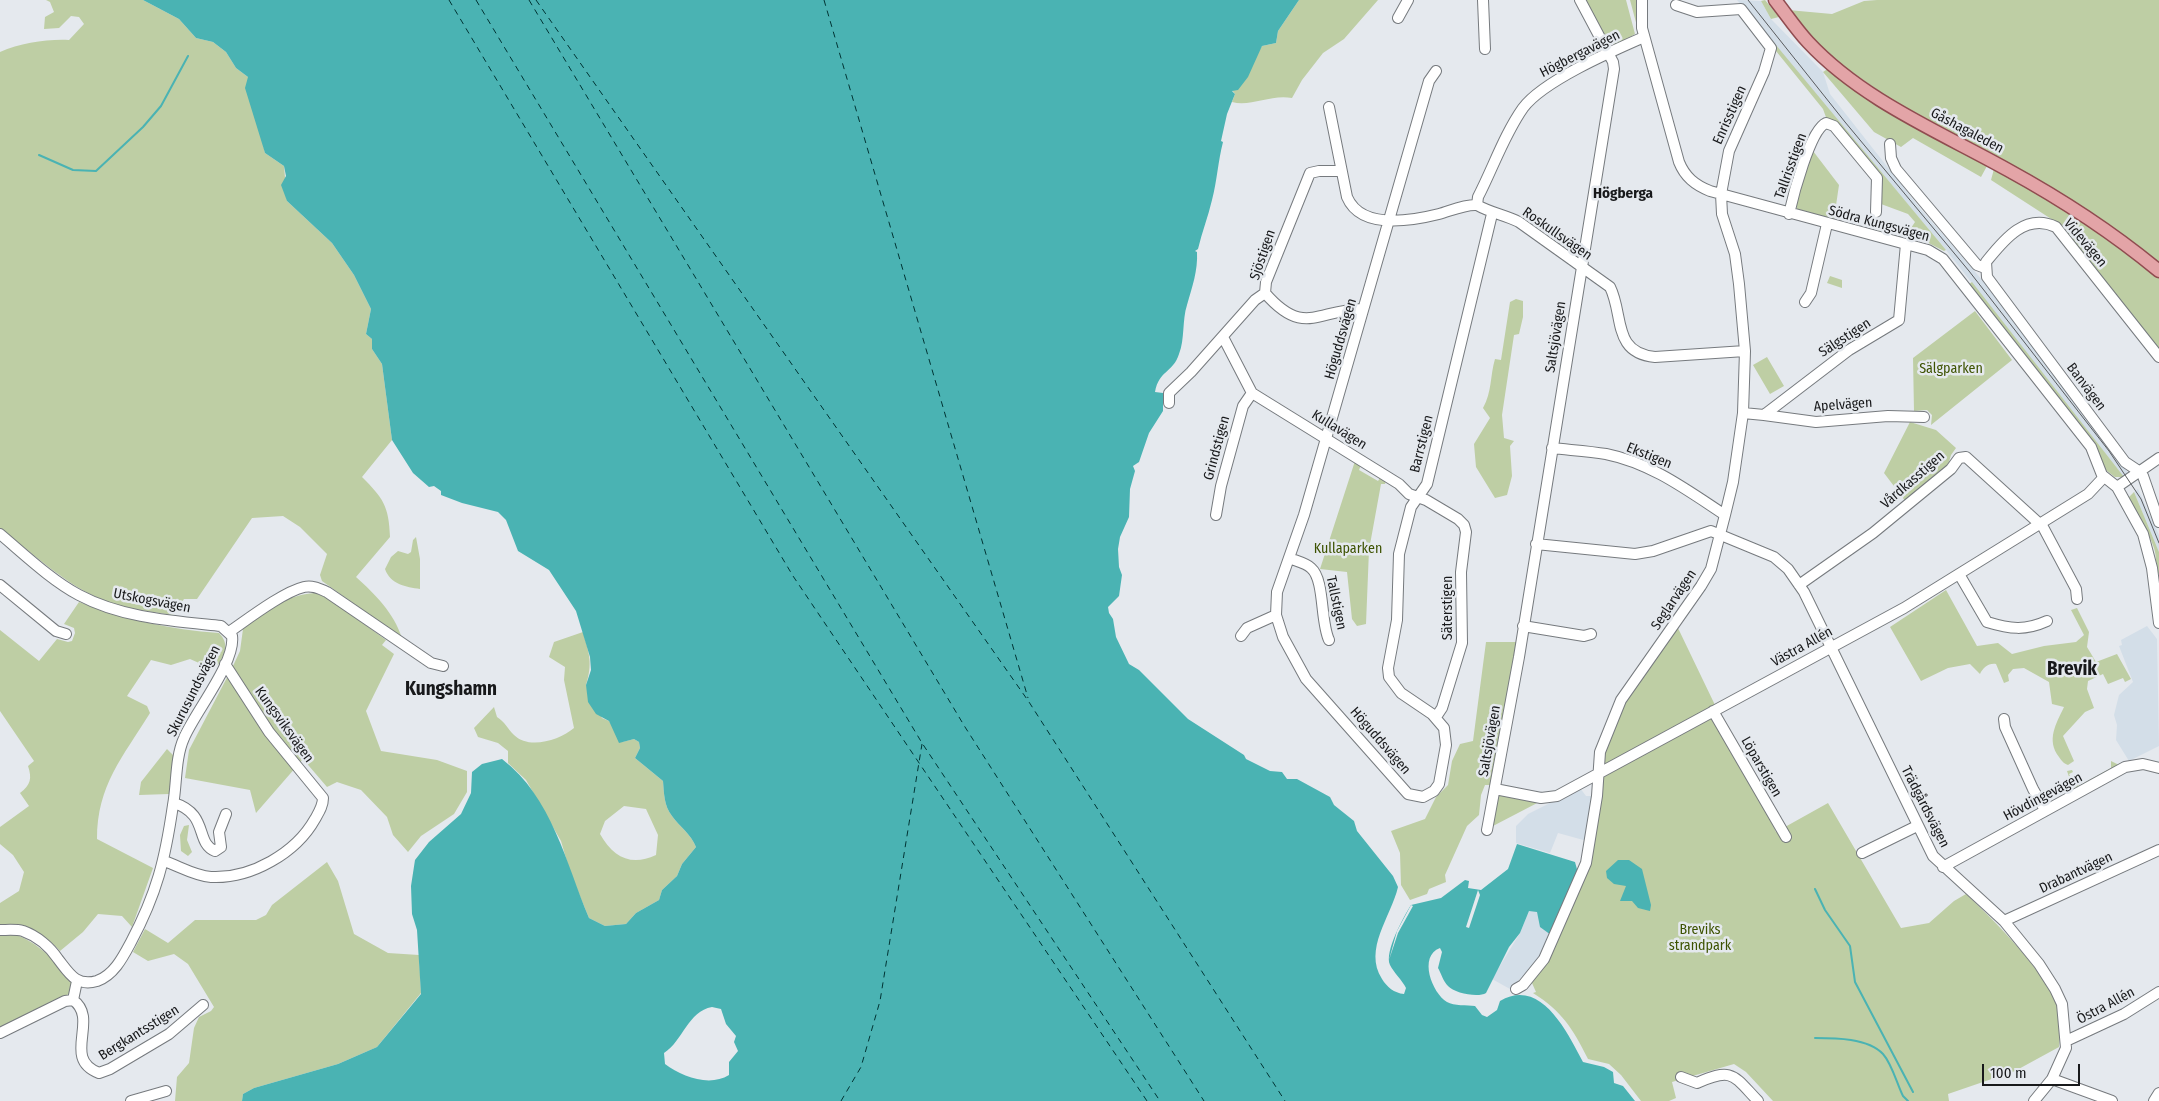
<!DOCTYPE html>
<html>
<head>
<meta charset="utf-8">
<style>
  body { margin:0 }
  #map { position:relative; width:2159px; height:1101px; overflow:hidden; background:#e5e9ee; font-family:"Fira Sans Condensed",sans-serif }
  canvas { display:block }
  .scale { position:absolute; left:1982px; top:1064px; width:98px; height:22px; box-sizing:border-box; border:2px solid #18191b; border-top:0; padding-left:6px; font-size:15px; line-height:18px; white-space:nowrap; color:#18191b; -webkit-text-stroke:4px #e5e9ee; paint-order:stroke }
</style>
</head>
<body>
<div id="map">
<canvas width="2159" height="1101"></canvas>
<div class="scale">100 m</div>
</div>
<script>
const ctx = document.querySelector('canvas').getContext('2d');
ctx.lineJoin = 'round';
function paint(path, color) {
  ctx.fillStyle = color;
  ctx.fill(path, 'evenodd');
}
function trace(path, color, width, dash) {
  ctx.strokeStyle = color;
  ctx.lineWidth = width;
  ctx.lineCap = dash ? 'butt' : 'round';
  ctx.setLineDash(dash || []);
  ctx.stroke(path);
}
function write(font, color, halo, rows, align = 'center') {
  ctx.font = font + ' "Fira Sans Condensed",sans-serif';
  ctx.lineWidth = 5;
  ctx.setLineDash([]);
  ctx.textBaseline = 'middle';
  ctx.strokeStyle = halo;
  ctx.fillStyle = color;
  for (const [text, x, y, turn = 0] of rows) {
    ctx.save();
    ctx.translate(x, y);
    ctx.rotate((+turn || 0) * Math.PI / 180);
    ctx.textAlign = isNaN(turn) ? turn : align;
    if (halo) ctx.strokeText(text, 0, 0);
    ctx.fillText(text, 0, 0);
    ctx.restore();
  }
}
const built = new Path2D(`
  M 1737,0 L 1761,1 L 1771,19 L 1823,72 L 1830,94 L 1919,207 L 1990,289 L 2128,473 L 2124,477 L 1946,250 Z
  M 2138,489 L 2159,535 L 2159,552 L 2134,492 Z
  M 2147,626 L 2157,639 L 2159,746 L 2129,761 L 2116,740 L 2117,725 L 2114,715 L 2119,695 L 2133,682 L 2119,646 L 2122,645 L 2121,640 Z
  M 1580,788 L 1586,796 L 1594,796 L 1587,841 L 1558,833 L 1550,853 L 1516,843 L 1516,826 L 1528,814 Z
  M 1529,911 L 1537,911 L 1541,926 L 1553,936 L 1541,958 L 1510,989 L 1492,979 L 1520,933 Z`);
const green = new Path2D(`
  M 46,0 L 143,0 L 179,19 L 196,38 L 213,42 L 226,52 L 236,68 L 248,77 L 265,153 L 284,166 L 287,201 L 332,243 L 354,275 L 371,309 L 366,334 L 372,339 L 372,349 L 382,364 L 392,440 L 362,477 C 383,498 389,506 390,537 L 356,577 C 375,594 394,613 402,638 L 322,581 L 320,575 L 327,554 L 300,527 L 283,516 L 252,518 L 197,599 L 184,599 L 173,615 C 146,611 118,608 94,596 C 59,579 30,551 0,528 L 0,52 C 21,43 47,39 69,40 L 84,24 L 79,17 L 71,16 L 59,28 L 44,29 L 45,17 L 54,12 L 50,2 Z
  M 1299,0 L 1378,0 L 1344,39 L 1323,53 L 1302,80 L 1292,98 C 1271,94 1251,107 1232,102 L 1235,94 L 1232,90 L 1262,46 L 1276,43 L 1278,31 Z
  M 1586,0 L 1626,0 L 1635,34 L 1616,46 L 1611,45 L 1610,39 L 1606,39 Z
  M 1630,0 L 1637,0 L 1638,30 Z
  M 1765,0 L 1779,17 L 1771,19 L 1761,1 Z
  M 1877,0 L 2159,0 L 2159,265 L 1889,98 L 1829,56 L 1788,10 L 1832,14 L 1864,1 Z
  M 1766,33 L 1946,250 L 1944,251 L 1919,238 L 1878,231 L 1880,224 L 1911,228 L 1915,222 L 1908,214 L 1881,204 L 1880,179 L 1827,120 L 1823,109 L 1763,35 Z
  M 1829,68 L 1987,166 L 1981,177 L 1913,138 L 1901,147 L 1874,132 L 1823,72 Z
  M 1813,151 L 1839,185 L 1834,219 L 1797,209 L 1796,202 Z
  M 1994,169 C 2052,201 2109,234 2159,277 L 2159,351 L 2059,224 L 1991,180 Z
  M 1830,276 L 1842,280 L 1842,288 L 1827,283 Z
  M 1972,282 L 2124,477 L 2115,477 L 2103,468 L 1969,284 Z
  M 1516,299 L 1523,301 L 1523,317 L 1519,334 L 1514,335 L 1502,415 L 1504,438 L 1514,441 L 1510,446 L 1512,476 L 1507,495 L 1495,498 L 1476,467 L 1474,444 L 1490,418 L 1483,408 C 1492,392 1490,376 1495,359 L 1501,360 L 1510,302 Z
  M 1975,311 L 2012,360 L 1931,425 L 1932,415 L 1927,410 L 1914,411 L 1913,358 Z
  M 1767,357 L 1784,386 L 1770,394 L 1753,365 Z
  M 1910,422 L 1936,430 L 1956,448 L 1951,455 L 1947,469 L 1906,502 L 1884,473 Z
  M 1355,461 L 1361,465 L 1359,470 L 1378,481 L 1380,478 L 1386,480 L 1385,484 L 1381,484 L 1369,550 L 1366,624 L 1357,626 L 1352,619 L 1347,572 L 1320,569 Z
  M 2134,492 L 2159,552 L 2159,575 C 2155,566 2157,557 2154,548 C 2148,529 2137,516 2128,498 Z
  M 416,537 L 420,559 L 420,589 C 406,587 390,584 385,569 L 391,557 L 398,551 L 408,554 L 411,552 L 413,540 Z
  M 1946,590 L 1977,646 L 1998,643 L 2012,654 L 2044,646 L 2076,642 L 2084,635 L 2071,610 L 2077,608 L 2089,632 L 2087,647 L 2096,662 L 2117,654 L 2131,679 L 2125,682 L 2123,678 L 2108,684 L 2103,674 L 2088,681 L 2087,689 L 2094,708 L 2085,712 L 2063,736 L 2074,761 L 2068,765 C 2063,763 2062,761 2059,757 C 2046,740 2056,724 2064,707 L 2052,704 L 2049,682 L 2024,668 L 2013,669 L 2008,675 L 2009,681 L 2004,683 L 1996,664 C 1988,663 1983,668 1980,674 L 1970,664 L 1948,668 L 1921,681 L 1890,627 Z
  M 315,593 L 327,597 L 386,640 L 382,645 L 394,654 L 366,711 L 381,751 L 437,760 L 467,771 L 467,792 L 454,814 L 421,836 L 408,852 L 393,835 L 387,817 L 361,790 L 337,782 L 327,787 L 303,759 L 256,813 L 250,790 L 185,778 L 189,750 L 232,668 L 240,651 L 243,629 C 263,612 288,594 315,593 Z
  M 79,602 C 123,619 171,630 219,633 C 229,643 226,653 218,665 L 208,667 L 190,659 L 171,665 L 151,660 L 127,696 L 147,706 L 150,713 C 123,757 97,785 97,839 L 153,868 L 132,927 L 122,916 L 98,914 L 83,932 L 60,951 C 43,932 25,925 0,924 L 0,903 L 19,891 L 24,872 L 13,855 L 0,844 L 0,827 L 29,806 L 20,793 C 31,785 32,778 28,766 L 34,761 L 0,711 L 0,630 L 39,661 L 57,639 L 68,642 L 72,641 L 75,633 L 74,628 L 64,624 Z
  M 1677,626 L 1776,832 L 1828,803 L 1901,928 L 1929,923 L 1954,901 L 1966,894 C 1995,921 2045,971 2058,1008 C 2061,1019 2060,1035 2059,1047 L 2015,1071 L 1948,1094 L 1949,1101 L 1773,1101 L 1746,1072 L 1734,1064 L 1672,1082 L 1676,1098 L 1669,1101 L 1641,1101 L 1621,1075 L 1609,1064 L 1588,1059 C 1573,1029 1562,1011 1533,993 L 1536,992 L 1532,983 L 1529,984 L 1587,871 L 1601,760 L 1625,699 Z
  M 583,632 C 589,653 593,663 586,685 L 602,718 L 609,721 L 622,742 L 634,739 L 639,742 L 640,748 L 635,758 L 663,781 C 664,793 664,806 672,816 C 680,827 691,834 696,847 L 682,864 L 677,876 L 662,890 L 659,900 L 636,913 L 626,924 L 605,926 L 589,918 L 570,872 L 561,841 L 526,780 L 508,763 L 508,751 L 498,743 L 478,737 L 474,728 L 494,707 L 497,717 C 505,722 507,728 514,735 C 529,750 560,740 574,728 L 564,680 L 565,667 L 549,657 L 554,642 ZM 624,806 L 646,809 L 658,835 L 656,855 C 631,867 613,857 600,834 L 605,821 Z
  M 1486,642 L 1518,642 L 1493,785 L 1485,785 L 1481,795 L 1479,815 L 1467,826 L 1445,875 L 1446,882 L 1429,889 L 1427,894 L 1410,900 L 1401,885 L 1400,853 L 1391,831 L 1425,819 L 1436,797 L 1448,785 L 1452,761 L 1460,744 L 1473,741 Z
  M 167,749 L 174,756 L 169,794 L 139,795 L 141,782 Z
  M 2111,761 L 2119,765 L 2074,791 L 2067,771 L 2072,770 L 2073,772 L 2069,774 L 2073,782 L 2077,780 L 2080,785 L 2111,768 Z
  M 1498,794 L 1541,801 L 1493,826 L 1491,825 Z
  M 189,825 L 187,840 L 192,852 L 188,856 L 181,851 L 180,835 L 184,826 Z
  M 327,862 L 338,881 L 354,934 L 388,953 L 419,955 L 421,993 L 377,1047 L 338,1064 L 254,1088 L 243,1094 L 242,1101 L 175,1101 L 177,1077 L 189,1063 L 194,1028 L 199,1017 L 211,1011 L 214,1007 L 188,964 L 174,954 L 148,961 L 133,952 L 145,929 L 168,943 L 195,920 L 256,920 L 266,915 L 272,905 Z
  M 11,933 C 39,942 55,961 73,982 L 71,993 L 0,1027 L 0,934 Z`);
const water = new Path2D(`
  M 143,0 L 1299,0 L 1278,31 L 1276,43 L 1262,46 L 1248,77 L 1238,90 L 1232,91 L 1235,94 L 1227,114 L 1221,141 L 1223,142 C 1218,161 1217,181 1212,200 C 1208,217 1202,232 1198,249 L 1195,251 L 1197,252 C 1198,271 1192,287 1187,305 C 1182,320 1185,339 1179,354 C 1173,373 1159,370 1155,392 L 1163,393 L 1163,411 L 1149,433 L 1139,462 L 1133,466 L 1135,471 L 1130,489 L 1129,517 L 1120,537 L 1118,549 L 1119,567 L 1122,575 L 1119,596 L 1108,607 L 1109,613 L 1113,619 L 1116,637 L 1129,664 L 1139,670 L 1188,719 L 1244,755 L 1246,759 L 1270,771 L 1282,772 L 1287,779 L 1297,779 L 1330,797 L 1334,805 L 1354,821 L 1357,831 L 1393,876 L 1398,887 C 1391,917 1363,949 1382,979 C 1387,987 1394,993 1404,994 L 1406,988 C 1402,980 1394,973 1390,965 C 1384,952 1404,916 1411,905 L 1441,898 L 1465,880 L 1469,881 L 1468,888 L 1481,890 L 1508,869 L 1517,844 L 1575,862 L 1578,873 L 1551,935 L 1540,927 L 1537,912 L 1529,911 L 1520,933 L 1509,947 L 1486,993 C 1478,998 1454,993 1448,986 C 1443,981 1441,973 1438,968 L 1442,952 L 1440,948 C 1418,956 1432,993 1447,1002 C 1454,1006 1467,1005 1475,1006 L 1482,1015 L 1487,1017 L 1497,1010 L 1500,1001 C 1541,977 1567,1032 1583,1062 L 1604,1067 L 1613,1072 L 1614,1083 L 1623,1086 L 1635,1101 L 242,1101 L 243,1094 L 254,1088 L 338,1064 L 377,1047 L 421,994 L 417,930 L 412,914 L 411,886 L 415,860 L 429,842 L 461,814 L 471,793 L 472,772 L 482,764 L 502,759 C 552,797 566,863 589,918 L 605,926 L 626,924 L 636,913 L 659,900 L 662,890 L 677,876 L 682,864 L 696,847 C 691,834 680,827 672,816 C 664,806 664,793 663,781 L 635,758 L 640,748 L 639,742 L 634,739 L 619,743 L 609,721 L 596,714 L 588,702 L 586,685 L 591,670 L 590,657 L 576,611 L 549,570 L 518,551 L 506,520 L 498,512 L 462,503 L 441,495 L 441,491 L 434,486 L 429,487 L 413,473 L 392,440 L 382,364 L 372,349 L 372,339 L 366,334 L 371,309 L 354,275 L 332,243 L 287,201 L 281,185 L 286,176 L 284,166 L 265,153 L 245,88 L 248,77 L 236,68 L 226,52 L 213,42 L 196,38 L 179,19 ZM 712,1007 L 721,1009 L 726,1024 L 736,1036 L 734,1042 L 738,1051 L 729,1062 L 729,1075 C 710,1087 682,1077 665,1064 L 664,1053 C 683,1041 688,1011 712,1007 Z
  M 1618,860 L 1629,860 L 1642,869 L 1651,905 L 1650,911 L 1638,908 L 1632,901 L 1620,901 L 1626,886 L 1614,884 L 1607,878 L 1606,871 Z`);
const pier = new Path2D(`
  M 1478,890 L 1480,895 L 1469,928 L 1466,927 Z
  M 1411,905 L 1413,906 L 1398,933 L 1389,960 L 1397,931 Z`);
const stream = new Path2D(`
  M 39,155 L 73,170 L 96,171 L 143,127 L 161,106 L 188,56
  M 1815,889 L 1825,910 L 1850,946 L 1855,982 L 1913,1092
  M 1815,1038 C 1835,1038 1868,1038 1883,1054 C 1892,1064 1897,1084 1903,1096 L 1908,1101`);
const ferry = new Path2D(`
  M 449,0 L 793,576 L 1147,1101
  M 476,0 L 922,743 L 1160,1101
  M 529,0 L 965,727 L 1204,1101
  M 536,0 L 1029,702 L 1285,1101
  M 824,0 L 1028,698
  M 841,1101 L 861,1067 L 880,1001 L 922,744`);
const minor = new Path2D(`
  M 1483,0 L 1485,49
  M 1642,0 L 1642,28 L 1679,162 C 1685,177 1695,185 1710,191 L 1928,250 L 1943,259 L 2091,447 L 2102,475 L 2117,487 L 2143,534 L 2152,568 L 2159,623
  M 1398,18 L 1408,0
  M 1436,71 L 1429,81 L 1304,515 L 1277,592 L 1276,615 L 1283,637 L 1306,679 L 1408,794 L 1423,797 L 1434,791 L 1439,784 L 1446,745 L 1444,728 L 1432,714 L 1401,693 L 1389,677 L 1388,668 L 1397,620 L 1399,554 L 1411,507 L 1427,484 L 1492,214
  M 1329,107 L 1347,197 C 1361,230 1411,221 1439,214 C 1450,211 1465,204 1477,205 C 1491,213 1505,215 1519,222 L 1610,287 C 1624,315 1612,353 1655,357 L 1745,351
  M 1890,144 L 1891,158 L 1896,169 L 1977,265 L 1985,268
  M 1477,205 L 1478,197 C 1493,168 1504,135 1523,108 C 1543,81 1612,51 1644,37
  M 1789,214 C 1793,196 1810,130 1826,123 L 1834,126 L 1877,178 L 1876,212
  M 1265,293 C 1304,338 1318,309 1363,309
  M 1805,302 L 1811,293 L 1827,224
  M 1223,337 L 1252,393 L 1399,484 L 1409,494 L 1426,500 L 1458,519 L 1464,525 L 1466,532 L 1461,572 L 1462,643 L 1442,708 L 1436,717
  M 2159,357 L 2056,227 C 2025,212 2003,241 1986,262 L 1987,277 L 2125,462 L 2140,472 L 2143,476 L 2159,522
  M 1169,403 L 1169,393 L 1191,372 L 1255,300 L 1265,293 L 1266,282 L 1310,173 L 1319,171 L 1341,171
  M 1743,413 L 1764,415 L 1849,350 L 1899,320 L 1906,244
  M 1764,415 L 1816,422 L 1888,416 L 1924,417
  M 1552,448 C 1569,450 1588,451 1606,454 C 1651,463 1687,490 1725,515
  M 2117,487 L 2159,458
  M 1216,515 L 1221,486 L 1243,406 L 1252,393
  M 0,534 C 25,555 51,580 79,595 C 122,618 173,621 221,626 L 232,636 C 236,662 195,712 184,738 C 175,758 177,784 173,805 C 165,860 157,893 131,942 C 123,957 114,975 97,981 C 76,987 69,973 58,959 C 50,947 37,936 23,931 C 16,929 7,930 0,930
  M 1536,544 L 1635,554 L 1653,551 L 1711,531 L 1774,557 L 1788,569 L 1804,592 L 1933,856 L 2004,921 L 2039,964 L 2055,989 L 2062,1004 L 2066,1048 L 2052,1079 L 2034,1101
  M 1289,558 C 1296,561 1306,563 1311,568 C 1325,580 1320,621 1329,640
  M 1959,574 L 1987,622 C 2010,629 2025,631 2047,621
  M 0,585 L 56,631 L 66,634
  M 1799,585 L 1873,533 L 1951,469 L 1959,458 L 1966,457 L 2043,527 L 2076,589 L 2077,599
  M 1523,626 L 1584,636 L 1591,634
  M 229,632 C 248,619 283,592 304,587 C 313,585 320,589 327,592 L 431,663 L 443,666
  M 1241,636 L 1247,628 L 1276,615
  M 1713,711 L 1786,837
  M 2004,719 L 2005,727 L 2033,789 L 2045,810
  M 1495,789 L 1541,798 L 1557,796 L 1904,608 L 2088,494 L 2104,477
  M 174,803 C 209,814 195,843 215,851 L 221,847 L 219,832 L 226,814
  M 1487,830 L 1519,657 L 1614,69 L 1613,62 L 1580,0
  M 1862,853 L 1917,826
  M 164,861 C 179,866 195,876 211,877 C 251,879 296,853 315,819 C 319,812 323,806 323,798 L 269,732 L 225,664
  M 1943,867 L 2125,767 L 2143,764 L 2159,768
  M 2004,921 L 2159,850
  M 77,981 L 73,1000 C 100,1019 61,1059 99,1073 L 110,1069 L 169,1034 L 203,1005
  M 1516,989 L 1523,985 L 1544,959 L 1586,863 L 1597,796 L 1600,752 L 1621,700 L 1701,586 L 1711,569 L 1725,515 L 1733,482 L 1743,413 L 1745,351 L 1739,284 L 1735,254 L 1722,214 L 1721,194 L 1729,151 L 1764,72 L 1771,48 L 1741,9 L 1697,12 L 1676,5
  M 0,1033 L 65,1001 L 73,1000
  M 2066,1041 L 2124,1014 L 2159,992
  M 1681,1077 L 1697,1083 C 1733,1067 1733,1075 1758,1101
  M 2052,1079 L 2112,1101
  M 131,1101 L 166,1091
  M 2154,1101 L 2159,1093`);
const major = new Path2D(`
  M 1775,0 C 1786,14 1796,29 1808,42 C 1862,100 1940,132 2008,170 C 2061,199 2112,232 2159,271`);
const tram = new Path2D(`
  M 1748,0 L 1845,122 L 1969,271 L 2109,451 L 2141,499 L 2159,543`);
const streetNames = [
  ["Högbergavägen",1580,54,-27],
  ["Enrisstigen",1730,115,-66],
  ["Gåshagaleden",1967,131,28],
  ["Tallrisstigen",1791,166,-70],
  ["Södra Kungsvägen",1879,224,15],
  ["Roskullsvägen",1557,234,35],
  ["Videvägen",2085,243,50],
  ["Sjöstigen",1263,255,-71],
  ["Saltsjövägen",1556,337,-81],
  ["Sälgstigen",1845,338,-33],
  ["Höguddsvägen",1341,339,-74],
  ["Banvägen",2086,387,53],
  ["Apelvägen",1843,405,-4],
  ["Kullavägen",1339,430,32],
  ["Barrstigen",1422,444,-76],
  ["Grindstigen",1217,448,-75],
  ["Ekstigen",1649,456,22],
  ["Vårdkasstigen",1913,480,-41],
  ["Seglarvägen",1674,600,-56],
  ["Utskogsvägen",152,601,11],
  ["Tallstigen",1336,603,78],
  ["Säterstigen",1448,608,-90],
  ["Västra Allén",1802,647,-29],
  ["Skurusundsvägen",194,691,-63],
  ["Kungsviksvägen",284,725,54],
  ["Höguddsvägen",1380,741,49],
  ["Saltsjövägen",1490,741,-80],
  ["Löparstigen",1761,767,60],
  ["Hövdingevägen",2043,797,-28],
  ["Trädgårdsvägen",1925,807,63],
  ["Drabantvägen",2076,873,-25],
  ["Östra Allén",2106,1006,-28],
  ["Bergkantsstigen",139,1033,-32]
];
const parkNames = [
  ["Sälgparken",1951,369],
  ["Kullaparken",1348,549],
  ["Breviks",1700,930],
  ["strandpark",1700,946]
];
const neighbourhoodNames = [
  ["Högberga",1623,194]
];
const districtNames = [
  ["Brevik",2072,670],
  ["Kungshamn",451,690]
];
paint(built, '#d3dee8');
paint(green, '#becea4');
paint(water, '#4ab3b3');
paint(pier, '#e5e9ee');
trace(stream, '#4ab3b3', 2);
trace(ferry, '#003434', 1, [6, 5]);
trace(minor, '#767a7e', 12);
trace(major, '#904c50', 15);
trace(minor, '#fff', 10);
trace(major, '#e3a4a7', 12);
trace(tram, '#595b5e', 1);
write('14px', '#18191b', '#e5e9ee', streetNames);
write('14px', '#3d5201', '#e5e9ee', parkNames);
write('bold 15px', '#18191b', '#e5e9ee', neighbourhoodNames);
write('bold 19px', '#18191b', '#e5e9ee', districtNames);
</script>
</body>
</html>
